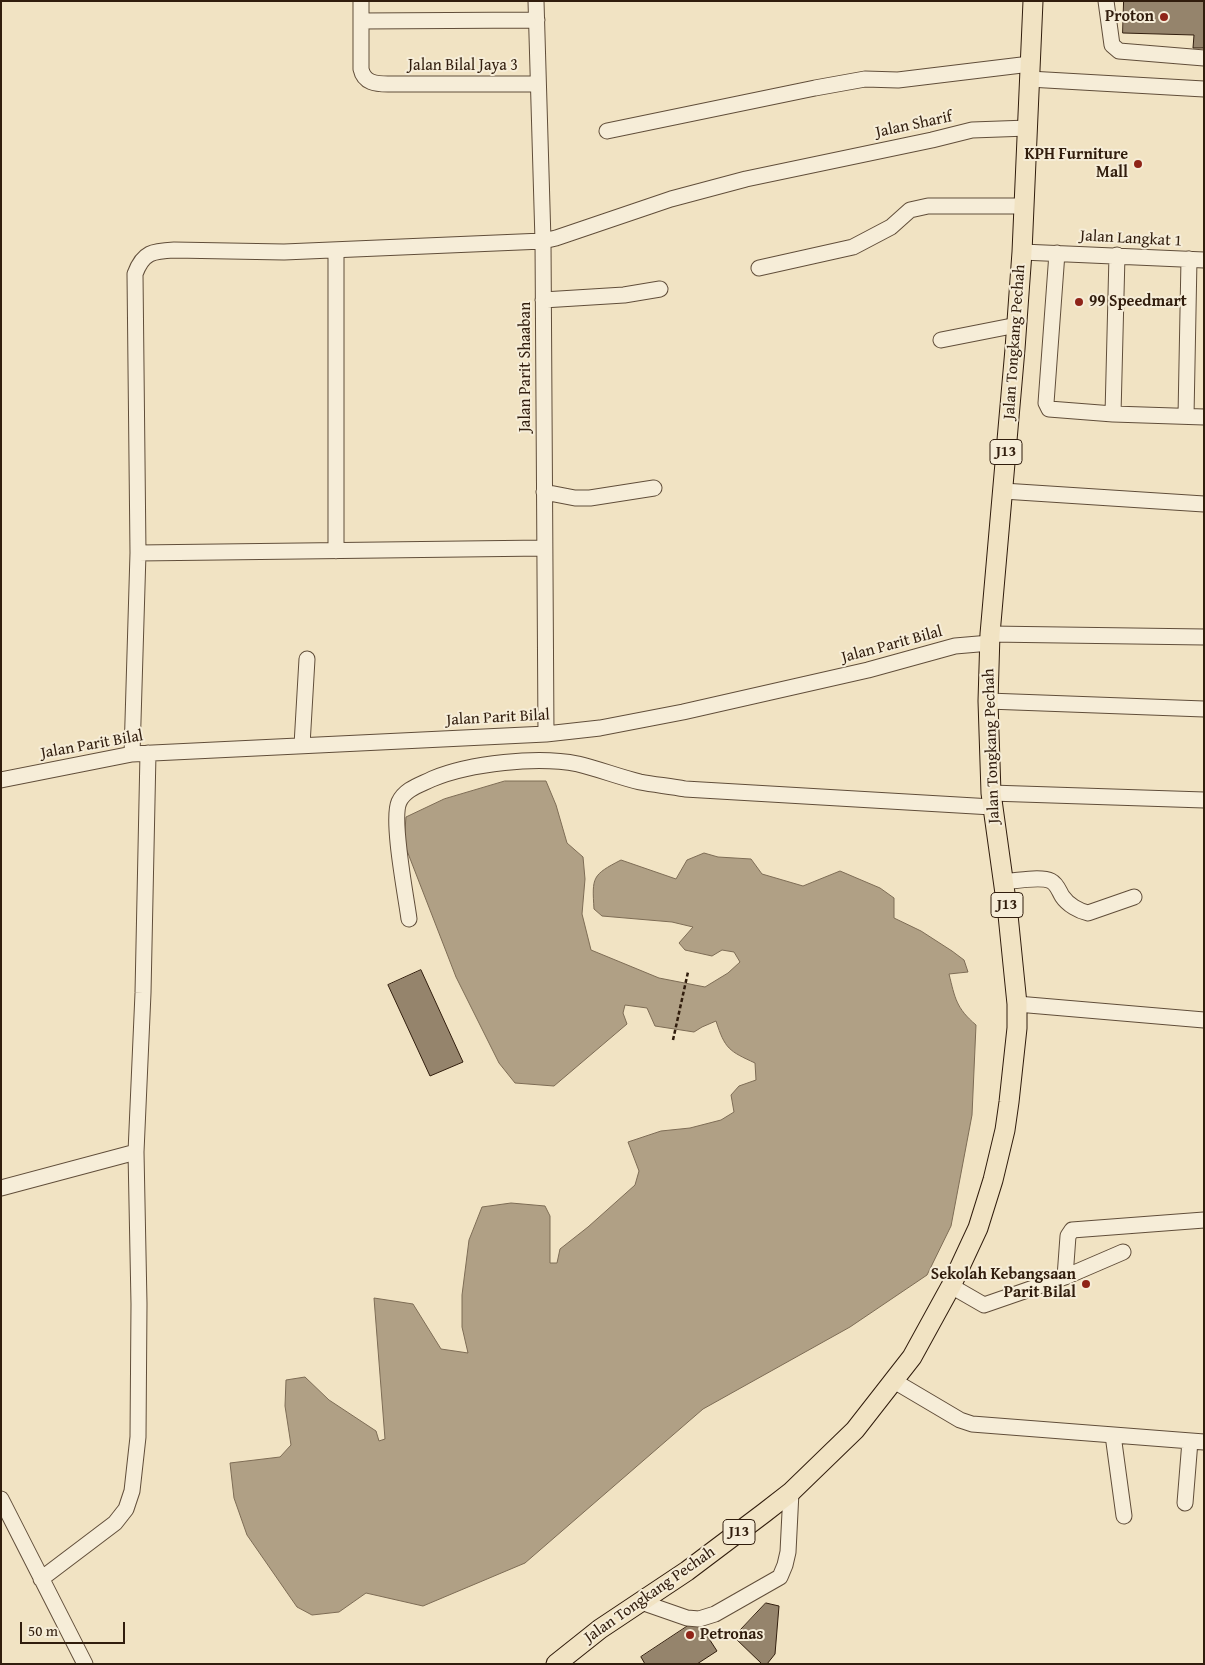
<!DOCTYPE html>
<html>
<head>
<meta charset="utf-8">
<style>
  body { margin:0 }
  #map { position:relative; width:1205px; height:1665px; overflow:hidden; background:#f1e3c3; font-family:"Gentium Book Plus",serif }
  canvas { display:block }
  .frame { position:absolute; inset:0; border:2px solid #311d0d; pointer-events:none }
  .scale { position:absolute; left:20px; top:1622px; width:105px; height:22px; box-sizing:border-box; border:2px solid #311d0d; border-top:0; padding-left:6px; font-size:15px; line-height:18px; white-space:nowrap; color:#311d0d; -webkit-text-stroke:4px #f6edd8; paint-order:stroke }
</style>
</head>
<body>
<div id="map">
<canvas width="1205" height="1665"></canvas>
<div class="frame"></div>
<div class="scale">50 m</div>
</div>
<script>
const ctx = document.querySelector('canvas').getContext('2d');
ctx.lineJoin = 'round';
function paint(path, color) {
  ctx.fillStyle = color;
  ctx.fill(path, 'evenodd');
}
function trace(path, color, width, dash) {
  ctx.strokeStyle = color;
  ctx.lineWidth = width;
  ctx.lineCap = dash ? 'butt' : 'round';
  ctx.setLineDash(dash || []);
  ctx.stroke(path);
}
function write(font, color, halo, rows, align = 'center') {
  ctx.font = font + ' "Gentium Book Plus",serif';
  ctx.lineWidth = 4;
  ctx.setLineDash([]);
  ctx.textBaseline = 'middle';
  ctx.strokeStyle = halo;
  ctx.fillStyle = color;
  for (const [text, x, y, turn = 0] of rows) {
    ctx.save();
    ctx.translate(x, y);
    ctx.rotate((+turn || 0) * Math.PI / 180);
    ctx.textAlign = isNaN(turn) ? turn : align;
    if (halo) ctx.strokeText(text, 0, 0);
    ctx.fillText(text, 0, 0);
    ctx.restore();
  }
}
const water = new Path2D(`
  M 505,781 L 546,781 L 556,805 L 567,843 L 583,857 L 585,879 L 582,914 L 591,950 L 659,978 L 705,987 L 728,973 L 740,962 L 734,952 L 722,950 L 712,956 L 685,950 L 679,943 L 693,927 L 672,922 L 602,916 L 594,909 C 592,877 592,875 621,860 L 676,879 L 687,860 L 704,853 L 718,857 L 751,859 L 762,874 L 803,886 L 840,871 L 880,888 L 894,898 L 894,918 L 921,931 L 952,951 L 964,960 L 968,972 L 949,974 C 955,998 956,1008 976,1025 L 972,1115 L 951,1226 L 927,1275 L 850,1327 L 703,1409 L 525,1563 L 423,1606 L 366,1593 L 339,1612 L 312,1615 L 297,1607 L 247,1535 L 234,1498 L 230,1463 L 280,1457 L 291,1445 L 285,1406 L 286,1380 L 305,1377 L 329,1400 L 376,1431 L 379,1441 L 385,1439 L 374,1298 L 413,1304 L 441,1349 L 468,1353 L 462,1327 L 462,1295 L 469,1240 L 482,1207 L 511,1203 L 545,1206 L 550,1216 L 550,1263 L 557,1263 L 560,1249 L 588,1227 L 635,1185 L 639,1171 L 628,1142 L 661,1131 L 690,1128 L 721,1120 L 734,1112 L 731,1095 L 739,1086 L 756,1080 L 755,1063 C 729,1051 725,1049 716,1021 L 702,1027 L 694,1032 L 655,1026 L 647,1008 L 625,1005 L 623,1013 L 627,1024 L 554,1086 L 515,1083 L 499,1063 L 456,977 L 404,843 L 406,817 L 444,799 Z`);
const building = new Path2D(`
  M 1124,1 L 1204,1 L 1204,48 L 1193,48 L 1194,35 L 1123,33 Z
  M 421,970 L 463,1062 L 430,1076 L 388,985 Z
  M 766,1603 L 779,1606 L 775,1654 L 767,1664 L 762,1664 L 734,1637 Z
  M 697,1620 L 717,1651 L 697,1664 L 645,1664 L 641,1657 Z`);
const path = new Path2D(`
  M 673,1040 L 688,972`);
const minor = new Path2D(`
  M 361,1 L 361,69 C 364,83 376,84 388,84 L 538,84
  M 536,1 L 543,241 L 546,734
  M 1106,1 L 1112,45 L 1119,51 L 1204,58
  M 361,21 L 537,20
  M 1029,79 L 1204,89
  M 607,131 L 815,88 L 865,79 L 898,80 L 1030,64
  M 1022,252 L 1204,260
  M 1057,253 L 1046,403 L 1049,409 L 1113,414 L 1204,417
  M 759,268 L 853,247 L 891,227 L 910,210 L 928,206 L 1024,206
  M 543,300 L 624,295 L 660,289
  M 941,340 L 1017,325
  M 1113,414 L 1117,255
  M 1186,416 L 1189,259
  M 1003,491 L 1204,504
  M 544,492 L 575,498 L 590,498 L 654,488
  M 336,551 L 336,250
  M 138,553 L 544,548
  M 990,634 L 1204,637
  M 988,701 L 1204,709
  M 302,745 L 307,659
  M 132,754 L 138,553 L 135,274 C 143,252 153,251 174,250 L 284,252 L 543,241 L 556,238 L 671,199 L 746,179 L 932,140 L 972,130 L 1028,128
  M 1,780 L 132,754 L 546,734 L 600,728 L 683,712 L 868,670 L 955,646 L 990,643
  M 991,793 L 1204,800
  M 1003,882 C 1014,881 1041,876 1051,881 C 1057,884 1059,891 1062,896 C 1068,905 1079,911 1088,913 L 1134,897
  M 409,919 C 406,896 391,820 399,802 C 405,789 420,785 432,779 C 470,763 538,756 578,764 C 599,769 619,777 640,782 C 655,785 670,786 685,789 L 992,807
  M 1017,1004 L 1204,1020
  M 1,1188 L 136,1152
  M 1065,1277 L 1068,1236 L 1072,1230 L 1204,1220
  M 951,1286 L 984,1305 L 1065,1277 L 1123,1252
  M 894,1381 L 960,1420 L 972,1424 L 1204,1442
  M 1113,1435 L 1124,1516
  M 1,1499 L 85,1664
  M 1185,1503 L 1190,1441
  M 41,1579 L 115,1523 L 126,1509 L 132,1491 L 138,1437 L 139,1304 L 136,1152 L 143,993 L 148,753
  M 641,1602 L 687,1618 L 699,1619 L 715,1614 L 780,1577 L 785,1565 L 788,1552 L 791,1492`);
const major = new Path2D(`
  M 556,1664 L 600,1629 L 687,1571 L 764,1513 L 791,1492 L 855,1430 L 912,1357 L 951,1286 L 978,1228 L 993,1180 L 1005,1130 L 1009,1102 L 1017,1028 L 1017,1004 L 1008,915 L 991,793 L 988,701 L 990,634 L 1015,349 L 1022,252 L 1033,1`);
const markers = [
  [1164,17,5,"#8f2418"],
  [1138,164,5,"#8f2418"],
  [1079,302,5,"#8f2418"],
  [1086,1284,5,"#8f2418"],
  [690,1635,5,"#8f2418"]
];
const shields = [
  [1006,452,32],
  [1007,905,32],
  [739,1532,32]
];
const shieldNames = [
  ["J13",1006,452],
  ["J13",1007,905],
  ["J13",739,1532]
];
const poiNames = [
  ["Proton",1154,17],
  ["KPH Furniture",1128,155],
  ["Mall",1128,173],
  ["99 Speedmart",1089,302,"left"],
  ["Sekolah Kebangsaan",1076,1275],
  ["Parit Bilal",1076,1293],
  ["Petronas",700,1635,"left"]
];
const streetNames = [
  ["Jalan Bilal Jaya 3",463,66],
  ["Jalan Sharif",914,125,-12],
  ["Jalan Langkat 1",1131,239,3],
  ["Jalan Tongkang Pechah",1015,342,-86],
  ["Jalan Parit Shaaban",526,367,-90],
  ["Jalan Parit Bilal",892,645,-15],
  ["Jalan Parit Bilal",498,718,-3],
  ["Jalan Parit Bilal",92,745,-10],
  ["Jalan Tongkang Pechah",992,746,-92],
  ["Jalan Tongkang Pechah",650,1595,-35]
];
paint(water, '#b0a085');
trace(water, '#7d6c55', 1);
paint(building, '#95846c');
trace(building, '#311d0d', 1);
trace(minor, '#614e3a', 17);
trace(major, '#311d0d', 21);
trace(path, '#311d0d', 2.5, [4, 2.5]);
trace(minor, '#f6edd8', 15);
trace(major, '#f1e3c3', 19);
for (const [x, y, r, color] of markers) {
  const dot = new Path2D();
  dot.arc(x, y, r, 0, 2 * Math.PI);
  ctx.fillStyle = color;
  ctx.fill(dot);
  trace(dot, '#f6edd8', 2);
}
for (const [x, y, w] of shields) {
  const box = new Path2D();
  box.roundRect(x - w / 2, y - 12.5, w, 25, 4);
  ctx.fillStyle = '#f6edd8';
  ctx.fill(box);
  trace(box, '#311d0d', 1);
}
write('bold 15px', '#311d0d', null, shieldNames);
write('bold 16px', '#311d0d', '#f6edd8', poiNames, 'right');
write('16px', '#311d0d', '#f6edd8', streetNames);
</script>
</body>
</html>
